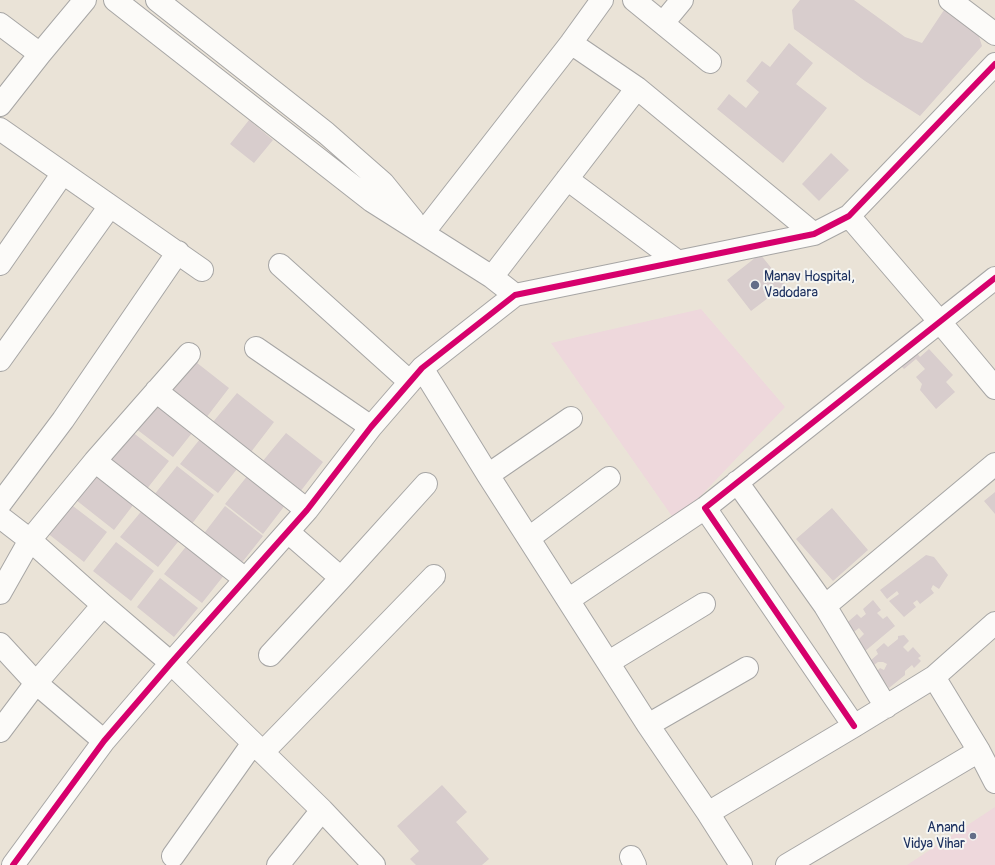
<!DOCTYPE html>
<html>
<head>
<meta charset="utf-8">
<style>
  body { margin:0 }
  canvas { display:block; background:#eae3d7 }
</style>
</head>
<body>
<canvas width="995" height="865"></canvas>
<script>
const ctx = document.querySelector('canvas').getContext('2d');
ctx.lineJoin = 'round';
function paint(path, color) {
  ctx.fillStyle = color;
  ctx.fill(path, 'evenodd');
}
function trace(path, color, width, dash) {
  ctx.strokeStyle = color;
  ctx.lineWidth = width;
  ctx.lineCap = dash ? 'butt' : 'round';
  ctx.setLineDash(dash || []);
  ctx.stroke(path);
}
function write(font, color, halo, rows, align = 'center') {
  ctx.font = font + ' Pangolin,sans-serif';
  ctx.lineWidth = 4;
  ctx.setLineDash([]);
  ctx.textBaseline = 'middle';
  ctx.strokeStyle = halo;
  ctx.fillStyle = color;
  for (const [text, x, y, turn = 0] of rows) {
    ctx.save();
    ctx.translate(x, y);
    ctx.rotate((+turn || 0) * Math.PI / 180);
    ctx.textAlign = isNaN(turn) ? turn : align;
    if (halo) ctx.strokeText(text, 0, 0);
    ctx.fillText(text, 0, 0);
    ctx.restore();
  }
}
const built = new Path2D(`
  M 701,309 L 785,407 L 676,522 L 551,343 Z
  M 995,807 L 995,865 L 907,865 Z`);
const building = new Path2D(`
  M 800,0 L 854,0 L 905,37 L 922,43 L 946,7 L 976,27 L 982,46 L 920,116 L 865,81 L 794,29 L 792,10 Z
  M 789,43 L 813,63 L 796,84 L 827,108 L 783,163 L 717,109 L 729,94 L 746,108 L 759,92 L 746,81 L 762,61 L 770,67 Z
  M 249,120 L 273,140 L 254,163 L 230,144 Z
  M 831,153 L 849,170 L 819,201 L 802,184 Z
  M 760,254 L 785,285 L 751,311 L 727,280 Z
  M 929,349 L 953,375 L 946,382 L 955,392 L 936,409 L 920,390 L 922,384 L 916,377 L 925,369 L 916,359 L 904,369 L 900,365 L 916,352 L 920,357 Z
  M 192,359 L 229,388 L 206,418 L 168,388 Z
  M 237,393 L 274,422 L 251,452 L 213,422 Z
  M 158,398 L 196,428 L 173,457 L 135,428 Z
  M 131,431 L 169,461 L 146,490 L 108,461 Z
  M 286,433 L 323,462 L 300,492 L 262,462 Z
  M 204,434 L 241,464 L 218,493 L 180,464 Z
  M 177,466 L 214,495 L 191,525 L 154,495 Z
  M 99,470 L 137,500 L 114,530 L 76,500 Z
  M 248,475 L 286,504 L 263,534 L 225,504 Z
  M 995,492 L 995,514 L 984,501 Z
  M 69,503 L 107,532 L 84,562 L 46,532 Z
  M 225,506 L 263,536 L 240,565 L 202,536 Z
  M 144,508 L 181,538 L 158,567 L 120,537 Z
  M 832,508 L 868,550 L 833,581 L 796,539 Z
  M 116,542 L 154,571 L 131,601 L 93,571 Z
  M 188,544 L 225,574 L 202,603 L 164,574 Z
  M 926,555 L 934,557 L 948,575 L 939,589 L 933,585 L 931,589 L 934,593 L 920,604 L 917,600 L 913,603 L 916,607 L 904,617 L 889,601 L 899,594 L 897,591 L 887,599 L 880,590 Z
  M 160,578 L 198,608 L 174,637 L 137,607 Z
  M 873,600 L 881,610 L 877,613 L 883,619 L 887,616 L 895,626 L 864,652 L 856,642 L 864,634 L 859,628 L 850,635 L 842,627 L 857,614 L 861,618 L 866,614 L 863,609 Z
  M 904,635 L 909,641 L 903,647 L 908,652 L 913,647 L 921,656 L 918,658 L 921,661 L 914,668 L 912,665 L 905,671 L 905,675 L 889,688 L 877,671 L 880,668 L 884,670 L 887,664 L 883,662 L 878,662 L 874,665 L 870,661 L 878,654 L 876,650 L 884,643 L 888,647 L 898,639 L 898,636 Z
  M 442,785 L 467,812 L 456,822 L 489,859 L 482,865 L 416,865 L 410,859 L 419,851 L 397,826 Z`);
const minor = new Path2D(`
  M 115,0 L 372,201 L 492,277 L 515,295
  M 157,0 L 326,133 L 383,183 L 413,220
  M 634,0 L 710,62
  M 950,0 L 995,34
  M 663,23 L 682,0
  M 0,24 L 40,54
  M 571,43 L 637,88 L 814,234
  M 0,105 L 40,54 L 85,0
  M 0,129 L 202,270
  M 567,179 L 677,261
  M 849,216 L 940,322 L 995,388
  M 423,233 L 571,43 L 602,0
  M 0,264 L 63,173
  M 280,265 L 410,382
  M 492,277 L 637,88
  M 256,348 L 371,427
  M 0,360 L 110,206
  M 422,368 L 488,475 L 648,725 L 708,813 L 741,865
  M 156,391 L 307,510
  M 95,461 L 245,579
  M 488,475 L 571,418
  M 737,482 L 825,606 L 886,707
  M 0,504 L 63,420 L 178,252
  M 0,517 L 30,540 L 103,605 L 171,663 L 322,810 L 374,865
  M 288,532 L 341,578
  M 529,538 L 609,478
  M 0,593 L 30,540 L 95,461 L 189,354
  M 568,600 L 705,508
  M 825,606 L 995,464
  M 0,644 L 36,683 L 104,741
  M 270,655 L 341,578 L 426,484
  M 609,662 L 704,604
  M 934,677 L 979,751 L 995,782
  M 648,725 L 747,668
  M 854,726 L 705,508 L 995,278
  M 0,731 L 36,683 L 103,605
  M 263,752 L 434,576
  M 708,813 L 854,726 L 934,677 L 995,623
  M 173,856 L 253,743
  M 631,857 L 635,865
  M 13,865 L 104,741 L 171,663 L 307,510 L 371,427 L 422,368 L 515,295 L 814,234 L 849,216 L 995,64
  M 278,865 L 322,810
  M 787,865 L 979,751`);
const cycleway = new Path2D(`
  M 854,726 L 705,508 L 995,278
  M 13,865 L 104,741 L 171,663 L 307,510 L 371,427 L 422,368 L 515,295 L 814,234 L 849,216 L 995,64`);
const markers = [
  [755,285,5,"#636e88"],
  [973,836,4,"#636e88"]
];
const poiNames = [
  ["Manav Hospital,",764,277],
  ["Vadodara",764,293],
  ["Anand",965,828,"right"],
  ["Vidya Vihar",965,844,"right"]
];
paint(built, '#eed8dc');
paint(building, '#d8cdcd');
trace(minor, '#a7a6a5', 24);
trace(minor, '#fcfbf9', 22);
trace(cycleway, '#d6006c', 6);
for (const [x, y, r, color] of markers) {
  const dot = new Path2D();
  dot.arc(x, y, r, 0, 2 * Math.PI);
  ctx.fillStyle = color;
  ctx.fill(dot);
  trace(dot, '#f6f6f2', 1.5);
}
write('14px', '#1b2f5e', '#f6f6f2', poiNames, 'left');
</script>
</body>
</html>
